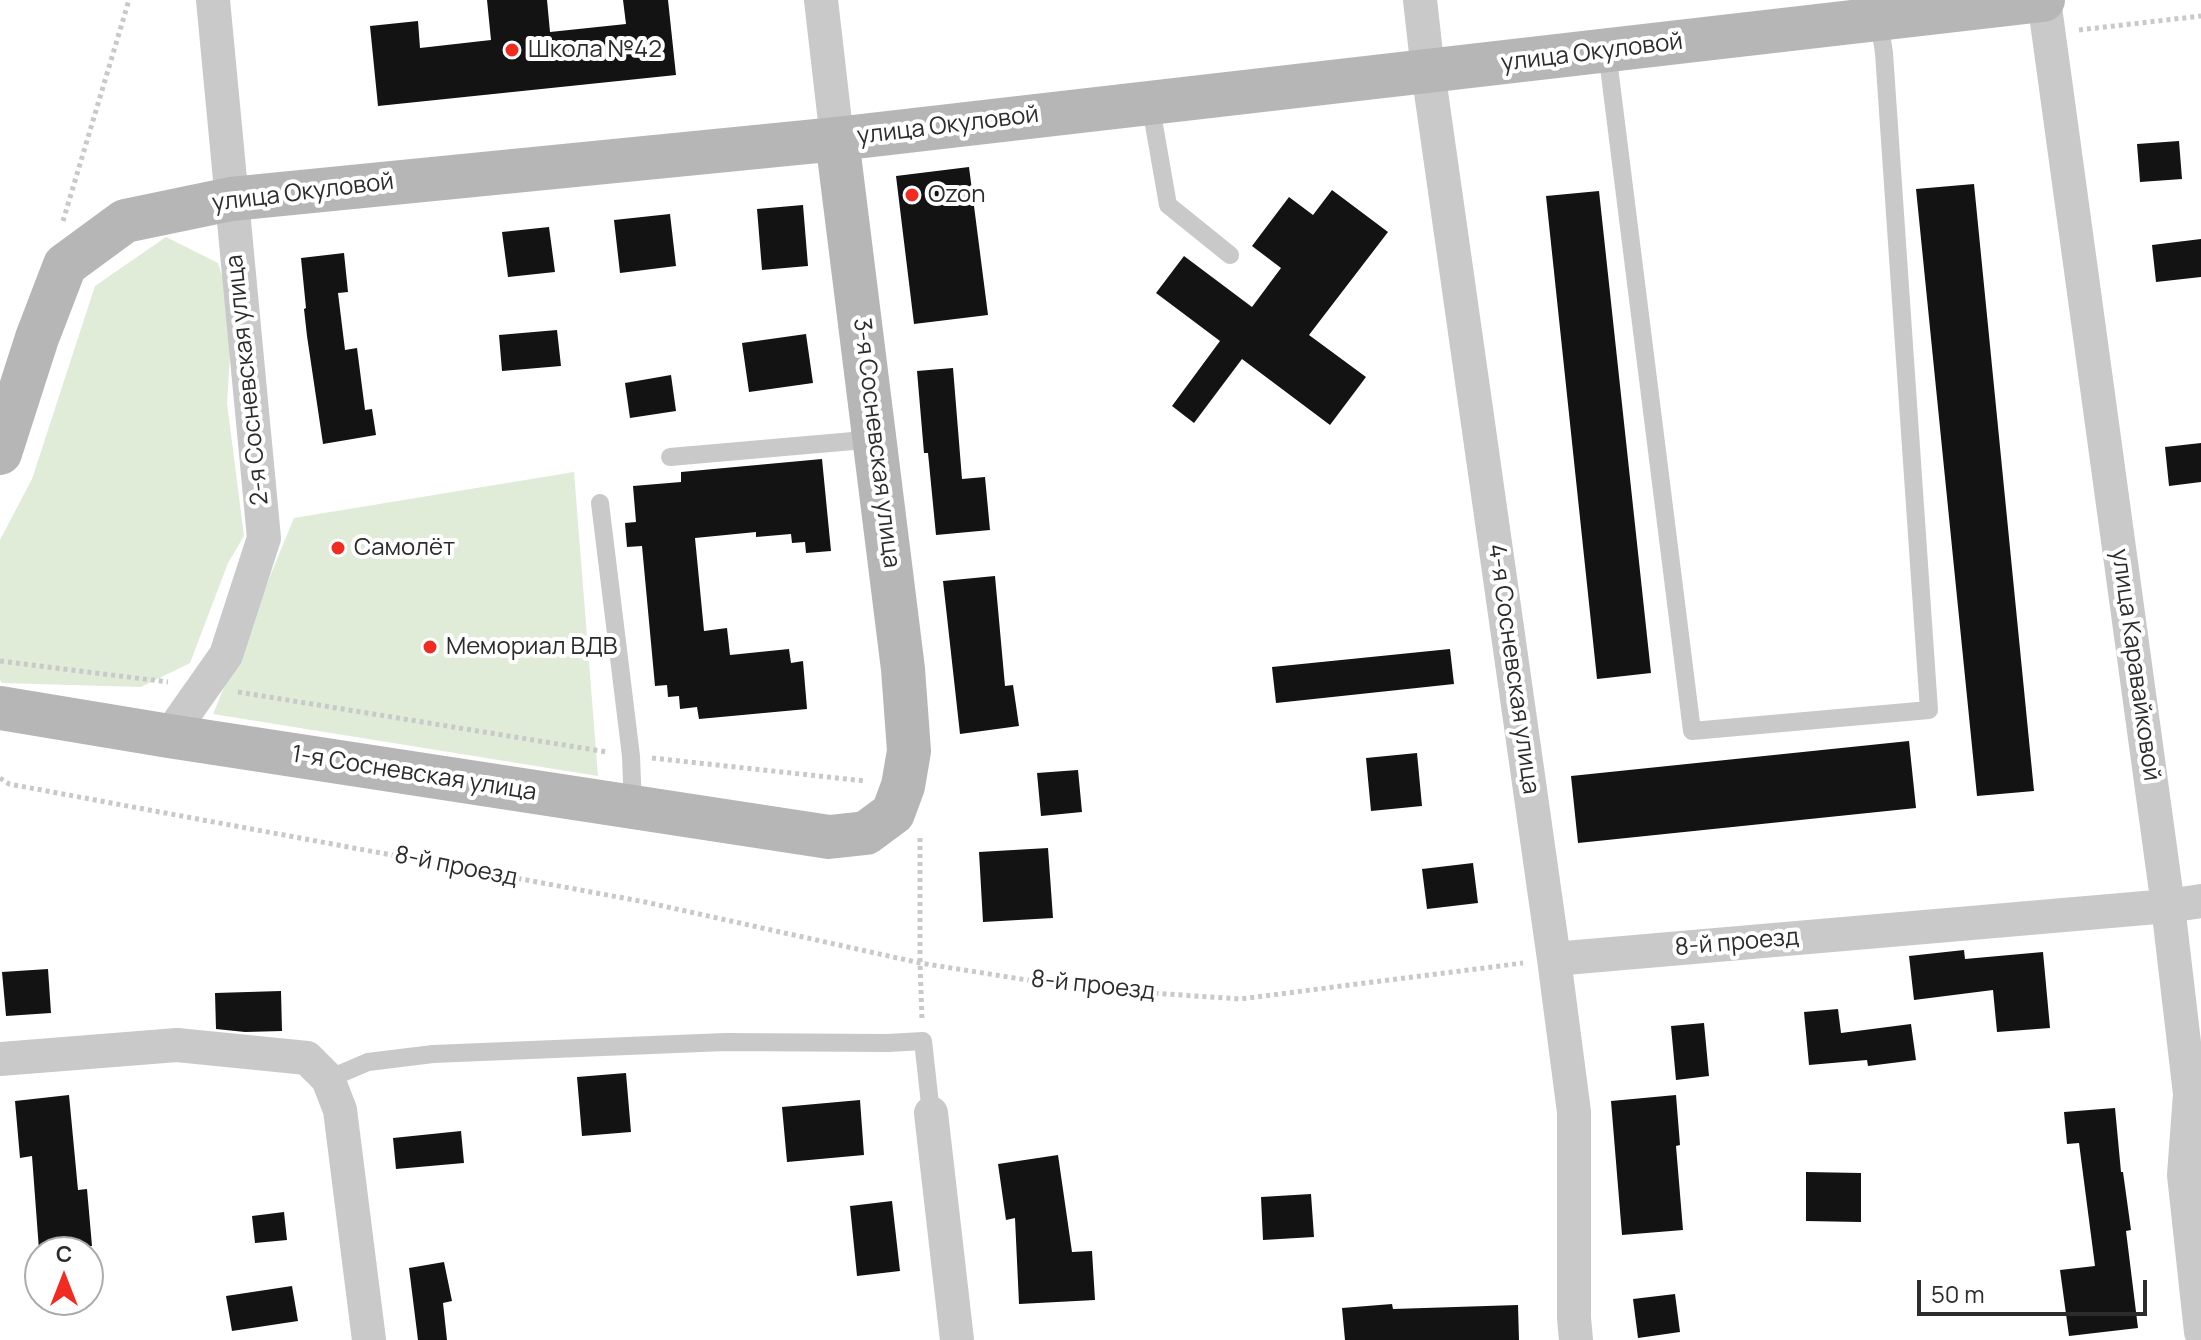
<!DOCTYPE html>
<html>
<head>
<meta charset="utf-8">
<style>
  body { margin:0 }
  #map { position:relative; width:2201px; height:1340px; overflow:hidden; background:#fff; font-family:Manrope,sans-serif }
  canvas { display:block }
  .north { position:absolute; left:24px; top:1236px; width:80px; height:80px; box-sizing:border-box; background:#fff; border:2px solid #ababab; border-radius:50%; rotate:0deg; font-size:22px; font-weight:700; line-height:32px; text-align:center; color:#2c2c2c }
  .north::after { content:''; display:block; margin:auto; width:28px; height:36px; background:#f02b22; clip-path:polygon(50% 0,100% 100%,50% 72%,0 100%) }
  .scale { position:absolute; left:1917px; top:1280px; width:230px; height:36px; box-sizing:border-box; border:4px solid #2c2c2c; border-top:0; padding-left:10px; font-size:24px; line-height:28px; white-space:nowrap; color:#2c2c2c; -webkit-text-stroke:6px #fff; paint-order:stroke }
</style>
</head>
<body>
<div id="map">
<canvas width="2201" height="1340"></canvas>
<div class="north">С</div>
<div class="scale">50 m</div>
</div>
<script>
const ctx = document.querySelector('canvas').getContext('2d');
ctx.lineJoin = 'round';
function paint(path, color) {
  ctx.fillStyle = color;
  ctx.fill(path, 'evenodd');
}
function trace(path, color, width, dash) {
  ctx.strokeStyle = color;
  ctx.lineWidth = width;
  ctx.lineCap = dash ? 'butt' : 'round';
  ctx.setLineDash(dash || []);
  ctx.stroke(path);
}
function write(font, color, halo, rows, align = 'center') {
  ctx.font = font + ' Manrope,sans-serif';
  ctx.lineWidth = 8;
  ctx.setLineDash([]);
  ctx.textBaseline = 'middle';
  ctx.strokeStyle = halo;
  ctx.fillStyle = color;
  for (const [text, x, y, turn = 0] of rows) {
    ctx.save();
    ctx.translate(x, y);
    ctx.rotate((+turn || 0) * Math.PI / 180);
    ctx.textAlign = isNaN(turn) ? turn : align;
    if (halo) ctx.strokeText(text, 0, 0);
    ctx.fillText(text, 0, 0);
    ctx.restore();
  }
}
const green = new Path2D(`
  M 166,237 L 218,263 L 233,310 L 227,403 L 244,536 L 228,563 L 190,663 L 141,687 L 2,683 L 0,680 L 0,540 L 32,479 L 95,286 Z
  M 574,472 L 598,776 L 213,714 L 294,518 Z`);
const building = new Path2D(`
  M 487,0 L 547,0 L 550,32 L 626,24 L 623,0 L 668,0 L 676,75 L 378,106 L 370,26 L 418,21 L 420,48 L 491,40 Z
  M 2179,141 L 2182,179 L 2140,182 L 2137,144 Z
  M 969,167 L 988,315 L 914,324 L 896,176 Z
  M 1974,184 L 2034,791 L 1977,796 L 1916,189 Z
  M 1332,190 L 1388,232 L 1309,335 L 1366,377 L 1330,425 L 1242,359 L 1194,423 L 1172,406 L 1220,341 L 1156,293 L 1184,256 L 1252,307 L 1281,268 L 1252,246 L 1289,197 L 1313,215 Z
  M 1599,191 L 1651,673 L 1597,679 L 1546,196 Z
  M 803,205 L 808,266 L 762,270 L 757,209 Z
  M 670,214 L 676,266 L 620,273 L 614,220 Z
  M 549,227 L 555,272 L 508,277 L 502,232 Z
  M 2201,239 L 2201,277 L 2156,282 L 2152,245 Z
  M 344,253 L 348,292 L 338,293 L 345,350 L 357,348 L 365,410 L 372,409 L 376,435 L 323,444 L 307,336 L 304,309 L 306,308 L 301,258 Z
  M 557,330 L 561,366 L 502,371 L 499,335 Z
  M 806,334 L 813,383 L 749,392 L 742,343 Z
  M 953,368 L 962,479 L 985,477 L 990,530 L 936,535 L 928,453 L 924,453 L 917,371 Z
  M 671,375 L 676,411 L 630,418 L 625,383 Z
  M 2201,443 L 2201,482 L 2169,486 L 2165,447 Z
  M 822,459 L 831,551 L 806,553 L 805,542 L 792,543 L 791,534 L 756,537 L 756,532 L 695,538 L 704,631 L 727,628 L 730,655 L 789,649 L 791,663 L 803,661 L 807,709 L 699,719 L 697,707 L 680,709 L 679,696 L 668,697 L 667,685 L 655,686 L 642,546 L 627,547 L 625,523 L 636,522 L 633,486 L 681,482 L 681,472 Z
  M 995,576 L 1005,686 L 1013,685 L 1019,726 L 960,734 L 943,581 Z
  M 1450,649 L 1454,684 L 1276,703 L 1272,667 Z
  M 1909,741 L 1916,808 L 1578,843 L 1571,776 Z
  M 1417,753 L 1422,806 L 1371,811 L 1366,758 Z
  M 1078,770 L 1082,812 L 1041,816 L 1037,773 Z
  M 1048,848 L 1053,918 L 983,922 L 979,852 Z
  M 1473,863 L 1478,903 L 1427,909 L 1422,869 Z
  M 1964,950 L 1965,959 L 2043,952 L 2050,1028 L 1997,1032 L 1993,990 L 1914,1000 L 1909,956 Z
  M 48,969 L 51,1013 L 6,1016 L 2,972 Z
  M 281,991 L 282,1031 L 245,1032 L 216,1029 L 215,993 Z
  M 1838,1009 L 1841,1033 L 1911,1024 L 1916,1060 L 1868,1066 L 1867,1060 L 1809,1065 L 1804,1012 Z
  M 1704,1023 L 1709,1076 L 1676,1080 L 1671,1026 Z
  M 626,1073 L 631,1132 L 582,1136 L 577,1077 Z
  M 69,1095 L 78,1190 L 87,1189 L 92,1246 L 39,1250 L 32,1156 L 20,1158 L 15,1101 Z
  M 1676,1095 L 1680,1145 L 1676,1146 L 1683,1230 L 1622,1235 L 1611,1101 Z
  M 860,1100 L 864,1155 L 787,1162 L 782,1107 Z
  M 2115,1108 L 2121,1172 L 2123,1172 L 2131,1230 L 2126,1231 L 2138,1328 L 2069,1336 L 2060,1270 L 2095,1266 L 2079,1143 L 2067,1144 L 2064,1112 Z
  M 461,1131 L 464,1163 L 396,1169 L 393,1138 Z
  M 1058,1155 L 1072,1252 L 1092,1251 L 1095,1300 L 1019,1304 L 1015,1218 L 1006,1220 L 998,1164 Z
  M 1806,1172 L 1861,1173 L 1861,1222 L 1806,1221 Z
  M 1311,1194 L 1314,1237 L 1263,1240 L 1261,1197 Z
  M 892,1201 L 900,1271 L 857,1276 L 850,1206 Z
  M 284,1212 L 287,1240 L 255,1243 L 252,1216 Z
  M 444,1262 L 452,1301 L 443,1303 L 447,1340 L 418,1340 L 409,1268 Z
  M 292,1286 L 298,1321 L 232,1331 L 226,1296 Z
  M 1675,1294 L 1680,1332 L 1638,1338 L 1633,1299 Z
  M 1392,1304 L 1393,1309 L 1518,1305 L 1519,1340 L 1345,1340 L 1342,1308 Z`);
const path = new Path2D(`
  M 2079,30 L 2201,16
  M 63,221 L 129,0
  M 0,661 L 168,682
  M 238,692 L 607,752
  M 652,758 L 865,781
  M 0,778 L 9,784 L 645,902 L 920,963 L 1078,988 L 1240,999 L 1523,963
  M 920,838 L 920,963 L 922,1020`);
const lane = new Path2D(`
  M 1607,51 L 1692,731 L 1929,710 L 1884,53 L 1879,20
  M 1150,102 L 1168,205 L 1230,255
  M 670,457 L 876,439
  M 600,503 L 631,756 L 633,807
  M 328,1079 L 368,1062 L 433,1054 L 725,1042 L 888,1043 L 923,1041 L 931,1113`);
const street = new Path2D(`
  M 821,0 L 837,139
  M 1420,0 L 1428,71 L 1554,959 L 1574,1112 L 1574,1318 L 1576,1340
  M 2044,0 L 2168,906 L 2190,1094 L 2184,1175 L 2201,1332
  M 169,736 L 226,655 L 264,538 L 213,0
  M 1554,959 L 2168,906 L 2201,901
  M 0,1059 L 177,1045 L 307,1058 L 328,1079 L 340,1110 L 369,1340
  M 931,1113 L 957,1340`);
const secondary = new Path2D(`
  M 0,453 L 37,338 L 65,265 L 125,221 L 231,199 L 837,139 L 2043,0
  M 0,708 L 169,736 L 829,837 L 866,833 L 893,813 L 903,786 L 909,751 L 903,669 L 837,139`);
const markers = [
  [512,50,8,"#f02b22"],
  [912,195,8,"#f02b22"],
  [338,548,8,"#f02b22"],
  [430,647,8,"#f02b22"]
];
const poiNames = [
  ["Школа №42",528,50],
  ["Ozon",928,195],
  ["Самолёт",354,548],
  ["Мемориал ВДВ",446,647]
];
const streetNames = [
  ["улица Окуловой",1592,53,-7],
  ["улица Окуловой",948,126,-7],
  ["улица Окуловой",303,193,-7],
  ["2-я Сосневская улица",248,380,-96],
  ["3-я Сосневская улица",876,443,83],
  ["улица Каравайковой",2135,665,82],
  ["4-я Сосневская улица",1513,669,82],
  ["1-я Сосневская улица",414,774,9],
  ["8-й проезд",456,867,11],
  ["8-й проезд",1737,943,-5],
  ["8-й проезд",1093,986,6]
];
paint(green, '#e0ebd8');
paint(building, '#131313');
trace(path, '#c9c9c9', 5, [4, 4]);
trace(lane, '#c9c9c9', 18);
trace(street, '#c9c9c9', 34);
trace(secondary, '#b6b6b6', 44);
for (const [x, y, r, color] of markers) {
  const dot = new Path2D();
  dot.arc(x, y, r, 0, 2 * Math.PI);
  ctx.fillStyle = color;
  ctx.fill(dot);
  trace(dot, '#fff', 3);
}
write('24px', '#2c2c2c', '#fff', poiNames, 'left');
write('24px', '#2c2c2c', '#fff', streetNames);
</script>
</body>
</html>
